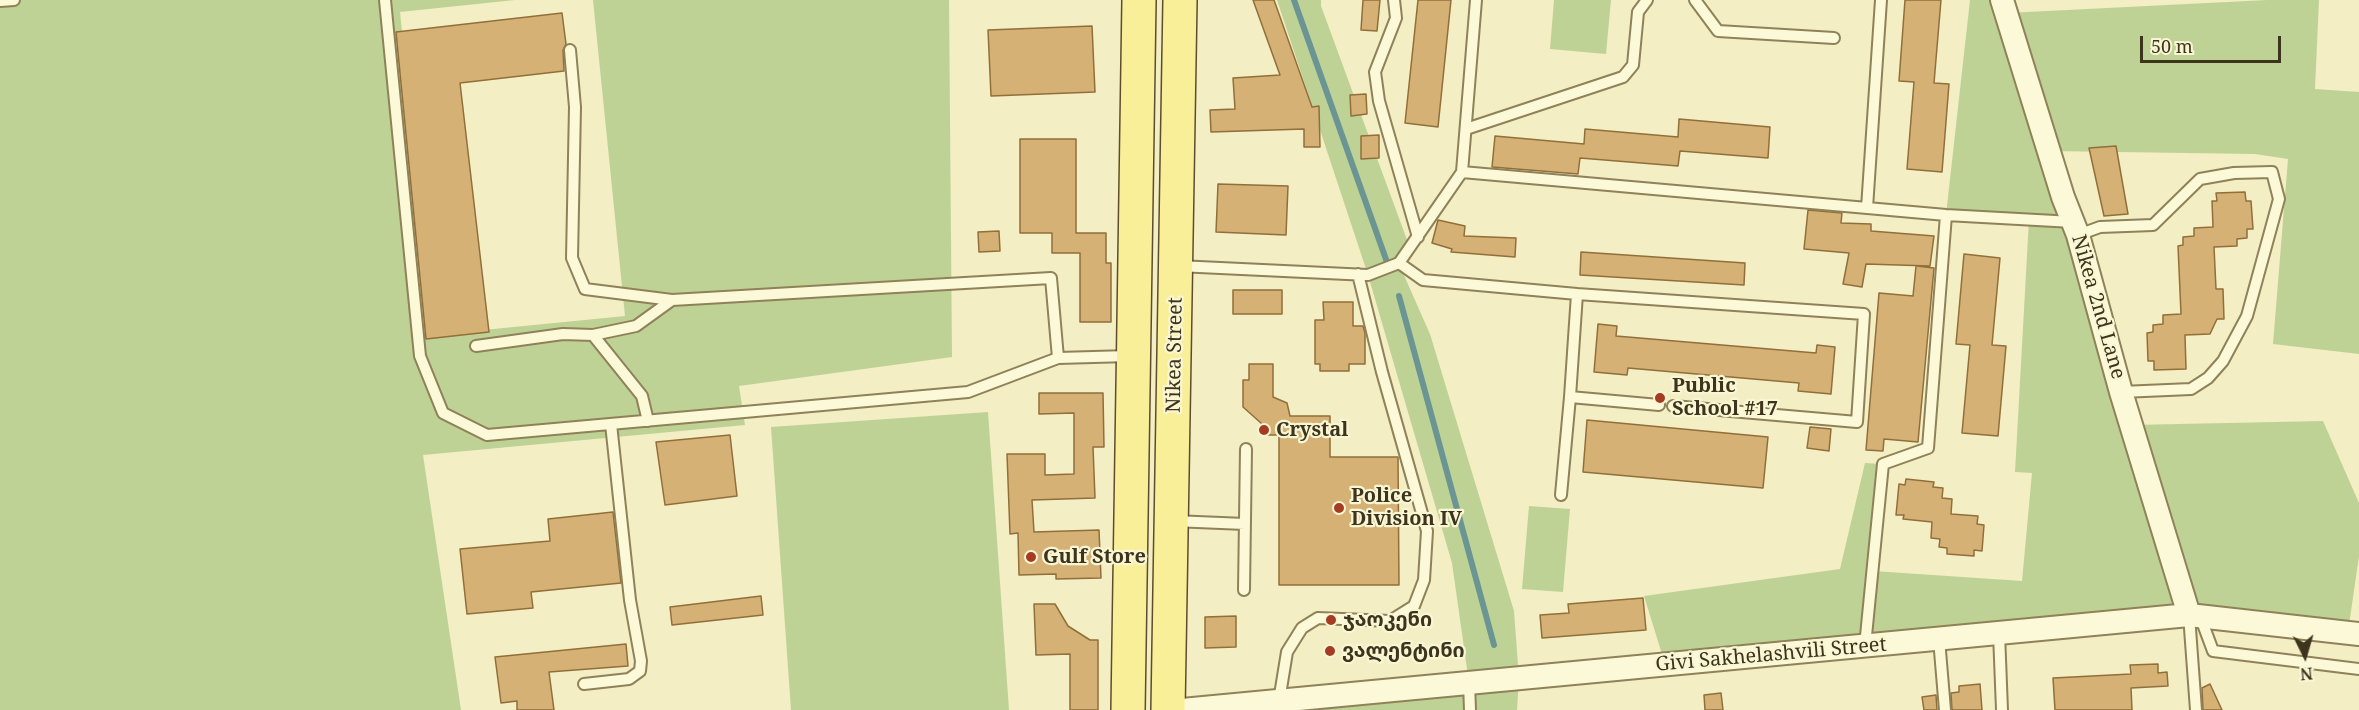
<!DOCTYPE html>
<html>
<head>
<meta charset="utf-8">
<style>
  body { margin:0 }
  #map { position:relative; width:2359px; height:710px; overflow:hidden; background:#f3eec3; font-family:"Noto Serif",serif }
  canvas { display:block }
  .north { position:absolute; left:2275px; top:626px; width:60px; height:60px; -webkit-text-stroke:4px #f9f6d4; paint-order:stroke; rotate:175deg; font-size:16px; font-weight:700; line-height:24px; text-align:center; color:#3e341d }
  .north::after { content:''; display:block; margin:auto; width:21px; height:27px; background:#3e341d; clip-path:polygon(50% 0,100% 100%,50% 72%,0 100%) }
  .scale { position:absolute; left:2140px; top:36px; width:141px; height:27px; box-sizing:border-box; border:3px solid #3e341d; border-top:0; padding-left:8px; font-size:18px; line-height:21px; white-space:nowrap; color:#3e341d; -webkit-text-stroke:4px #f9f6d4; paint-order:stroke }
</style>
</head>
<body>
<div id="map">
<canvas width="2359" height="710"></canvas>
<div class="north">N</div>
<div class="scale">50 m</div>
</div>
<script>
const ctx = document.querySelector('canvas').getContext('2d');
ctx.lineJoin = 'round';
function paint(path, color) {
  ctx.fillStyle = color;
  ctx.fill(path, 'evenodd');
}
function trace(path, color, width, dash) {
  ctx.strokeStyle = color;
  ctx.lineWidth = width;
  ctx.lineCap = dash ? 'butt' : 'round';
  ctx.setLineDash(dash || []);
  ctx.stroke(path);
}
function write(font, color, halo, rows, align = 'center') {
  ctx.font = font + ' "Noto Serif","Noto Sans Georgian",serif';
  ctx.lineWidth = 4.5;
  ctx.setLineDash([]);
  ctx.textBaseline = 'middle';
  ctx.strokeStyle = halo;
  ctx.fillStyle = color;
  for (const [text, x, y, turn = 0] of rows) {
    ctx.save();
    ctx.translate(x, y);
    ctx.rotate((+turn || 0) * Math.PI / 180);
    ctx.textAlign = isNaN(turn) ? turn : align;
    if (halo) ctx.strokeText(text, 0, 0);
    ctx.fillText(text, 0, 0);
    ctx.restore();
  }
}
const green = new Path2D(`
  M 0,0 L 515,0 L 400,12 L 433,335 L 625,316 L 593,0 L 949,0 L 952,357 L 739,386 L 745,425 L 423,455 L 461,710 L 0,710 Z
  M 1277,0 L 1321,0 L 1321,6 L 1410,248 L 1399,264 L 1430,334 L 1514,611 L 1519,678 L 1517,710 L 1192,710 L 1469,683 L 1452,563 L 1368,275 Z
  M 1554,0 L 1611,0 L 1606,54 L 1550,49 Z
  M 1970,0 L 2002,0 L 2007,13 L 2267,0 L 2319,0 L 2315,89 L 2359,92 L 2359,354 L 2273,344 L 2288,159 L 2255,154 L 2049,151 L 2131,425 L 2323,421 L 2359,503 L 2359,556 L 2348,632 L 2189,615 L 1665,664 L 1644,596 L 1840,569 L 1865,463 L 1883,464 L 1873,571 L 2022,581 L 2032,473 L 2015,472 L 2029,219 L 1946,215 Z
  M 988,412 L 1009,710 L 791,710 L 771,427 Z
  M 1529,506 L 1570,509 L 1563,592 L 1522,589 Z`);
const stream = new Path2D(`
  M 1294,0 L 1388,265
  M 1399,296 L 1494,645`);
const building = new Path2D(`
  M 1253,0 L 1274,0 L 1312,107 L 1319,106 L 1320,147 L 1304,147 L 1304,129 L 1211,132 L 1210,110 L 1235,109 L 1233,78 L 1280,75 Z
  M 1363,0 L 1380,0 L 1377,31 L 1361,30 Z
  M 1418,0 L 1451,0 L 1438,127 L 1405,123 Z
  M 1905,0 L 1941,0 L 1934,83 L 1949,84 L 1942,172 L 1907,169 L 1914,82 L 1899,81 Z
  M 562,13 L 566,44 L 563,50 L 564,71 L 460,83 L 489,332 L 426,339 L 396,32 Z
  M 1092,26 L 1095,92 L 991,96 L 988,30 Z
  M 1366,94 L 1367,114 L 1351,116 L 1350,95 Z
  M 1679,119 L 1770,127 L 1768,158 L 1680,151 L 1678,166 L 1580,158 L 1578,174 L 1492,167 L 1495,136 L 1584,144 L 1585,129 L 1678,137 Z
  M 1379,135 L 1379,158 L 1361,159 L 1361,136 Z
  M 1020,139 L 1076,139 L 1076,233 L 1106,233 L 1106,263 L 1111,263 L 1111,322 L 1080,322 L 1080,253 L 1052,253 L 1052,233 L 1020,233 Z
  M 2116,146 L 2128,214 L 2104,216 L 2089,148 Z
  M 1218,184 L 1288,186 L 1286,235 L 1216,232 Z
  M 2245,192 L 2246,201 L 2251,201 L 2253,229 L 2247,229 L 2247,238 L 2237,239 L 2237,246 L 2214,247 L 2216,289 L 2223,289 L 2224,319 L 2217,319 L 2210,334 L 2185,335 L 2186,369 L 2154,370 L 2154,361 L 2148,361 L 2147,333 L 2153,332 L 2153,325 L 2163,324 L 2163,315 L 2181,314 L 2178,246 L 2183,245 L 2183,237 L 2194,236 L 2194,228 L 2213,227 L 2212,201 L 2217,201 L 2216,193 Z
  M 1808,210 L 1842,213 L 1841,223 L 1871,224 L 1871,231 L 1934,236 L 1930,266 L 1866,264 L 1862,287 L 1843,284 L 1849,253 L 1804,249 Z
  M 1438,220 L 1465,226 L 1464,236 L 1516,238 L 1515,257 L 1451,252 L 1452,249 L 1432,243 Z
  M 999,231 L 1000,251 L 979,252 L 978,232 Z
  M 1581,252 L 1745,263 L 1744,285 L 1580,275 Z
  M 1964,254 L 2000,258 L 1992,345 L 2006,346 L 1998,436 L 1962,433 L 1970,345 L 1956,344 Z
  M 1916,266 L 1934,268 L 1918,442 L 1884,439 L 1883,451 L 1866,450 L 1879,293 L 1913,296 Z
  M 1233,290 L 1282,290 L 1282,314 L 1233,314 Z
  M 1323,302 L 1353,302 L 1353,326 L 1363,326 L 1365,333 L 1365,364 L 1349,364 L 1349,371 L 1320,371 L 1320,364 L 1315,364 L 1315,320 L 1324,320 Z
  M 1598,324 L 1617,326 L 1616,336 L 1816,353 L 1817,345 L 1835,347 L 1831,394 L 1798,391 L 1799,383 L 1628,368 L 1627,375 L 1594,372 Z
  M 1249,364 L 1273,364 L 1273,397 L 1287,403 L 1290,416 L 1330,416 L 1330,457 L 1398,457 L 1399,585 L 1279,585 L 1279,435 L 1262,435 L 1262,424 L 1243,407 L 1243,380 L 1249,380 Z
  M 1039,393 L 1103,393 L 1104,447 L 1093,447 L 1095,498 L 1032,500 L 1034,532 L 1099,530 L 1101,578 L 1056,579 L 1056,574 L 1019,575 L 1018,533 L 1010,534 L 1007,454 L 1045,454 L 1045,475 L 1074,474 L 1074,413 L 1039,414 Z
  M 1587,420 L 1768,437 L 1763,488 L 1583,472 Z
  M 1810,427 L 1831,429 L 1829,451 L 1807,448 Z
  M 730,435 L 737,496 L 665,505 L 656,442 Z
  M 1906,479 L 1934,482 L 1933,487 L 1943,488 L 1942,498 L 1952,499 L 1951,514 L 1978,516 L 1977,524 L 1984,525 L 1982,551 L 1974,550 L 1974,556 L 1947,554 L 1947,548 L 1939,547 L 1940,539 L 1931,538 L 1932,522 L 1903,519 L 1904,515 L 1896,515 L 1899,484 L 1905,485 Z
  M 613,512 L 621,583 L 531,592 L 533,608 L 467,614 L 460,549 L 550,541 L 548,519 Z
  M 761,596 L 763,615 L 672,625 L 670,607 Z
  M 1643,598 L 1646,630 L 1542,638 L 1540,615 L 1569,613 L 1568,604 Z
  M 1034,604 L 1055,604 L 1068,626 L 1090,640 L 1098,640 L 1098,710 L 1070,710 L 1070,654 L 1036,655 Z
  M 1236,616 L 1236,647 L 1205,648 L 1205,617 Z
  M 626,644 L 628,666 L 549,672 L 554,710 L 517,710 L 517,701 L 501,703 L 495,657 Z
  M 2158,664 L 2158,673 L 2167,672 L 2168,686 L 2131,688 L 2132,710 L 2055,710 L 2053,678 L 2131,674 L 2130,665 Z
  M 1980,684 L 1982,710 L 1952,710 L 1951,693 L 1959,692 L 1959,686 Z
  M 2210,684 L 2222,710 L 2203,710 L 2202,688 Z
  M 1721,693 L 1723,710 L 1705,710 L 1704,695 Z
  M 1936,695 L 1937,710 L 1924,710 L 1922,697 Z`);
const lane = new Path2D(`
  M 385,0 L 420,356 L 443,413 L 487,435 L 968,392 L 1058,358 L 1129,356
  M 1394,0 L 1396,18 L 1375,72 L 1379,101 L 1418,237
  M 1695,0 L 1718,31 L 1834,38
  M 0,1 L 14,0
  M 570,50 L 575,107 L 572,258 L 585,289 L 672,300
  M 1466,129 L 1623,77 L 1633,65 L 1638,12 L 1647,0
  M 1462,172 L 1476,0
  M 1867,208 L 1881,0
  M 2078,235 L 2100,227 L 2153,225 L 2200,179 L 2234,173 L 2272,172 L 2279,199 L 2247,316 L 2223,361 L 2208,378 L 2191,389 L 2121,392
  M 1399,263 L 1423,280 L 1577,294
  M 1178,266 L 1368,275 L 1399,263 L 1462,172 L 1946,215 L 2073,222
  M 593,335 L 642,396 L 648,421
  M 476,346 L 563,334 L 593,335 L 636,326 L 672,300 L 1051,278 L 1058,358
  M 1659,405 L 1570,397 L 1577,294 L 1864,314 L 1857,422 L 1673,406
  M 1561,495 L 1570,397
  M 1173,521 L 1245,524
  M 1244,590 L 1246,449
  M 2189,615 L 2196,710
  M 2200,616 L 2213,651 L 2359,669
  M 1999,633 L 2002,710
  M 1939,639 L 1945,710
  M 1865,646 L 1883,464 L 1928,448 L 1946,215
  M 1469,683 L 1470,710
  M 584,684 L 629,679 L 640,671 L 641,661 L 630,600 L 611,424
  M 1279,701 L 1287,652 L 1302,628 L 1318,618 L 1390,621 L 1414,606 L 1424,580 L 1427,531 L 1382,372 L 1358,274`);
const street = new Path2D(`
  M 2002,0 L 2063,197 L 2078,235 L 2121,392 L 2189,615
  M 1182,710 L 2189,615 L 2359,634`);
const primary = new Path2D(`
  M 1128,710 L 1139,0
  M 1168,710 L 1180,0`);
const markers = [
  [1660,398,6,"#a53b21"],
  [1264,430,6,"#a53b21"],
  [1339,508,6,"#a53b21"],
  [1031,557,6,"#a53b21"],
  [1331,620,6,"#a53b21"],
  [1330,651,6,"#a53b21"]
];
const streetNames = [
  ["Nikea 2nd Lane",2098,307,74],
  ["Nikea Street",1175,355,-89],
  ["Givi Sakhelashvili Street",1771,655,-5]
];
const poiNames = [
  ["Public",1672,386],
  ["School #17",1672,409],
  ["Crystal",1276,430],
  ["Police",1351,496],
  ["Division IV",1351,519],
  ["Gulf Store",1043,557],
  ["ჯაოკენი",1343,620],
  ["ვალენტინი",1342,651]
];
paint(green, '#bfd296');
trace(stream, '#6b9593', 6);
paint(building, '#d5b175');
trace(building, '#916f3b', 1.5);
trace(lane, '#8f8158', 14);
trace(street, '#8f8158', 26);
trace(primary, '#5d4d2c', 36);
trace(lane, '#fcf9d8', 10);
trace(street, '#fcf9d8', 22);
trace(primary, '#f9ef98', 33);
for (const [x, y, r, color] of markers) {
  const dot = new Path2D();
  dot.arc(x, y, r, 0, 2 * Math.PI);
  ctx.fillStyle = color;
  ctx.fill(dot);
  trace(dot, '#f9f6d4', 2);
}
write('20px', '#3e341d', '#f9f6d4', streetNames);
write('bold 20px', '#3e341d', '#f9f6d4', poiNames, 'left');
</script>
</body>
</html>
